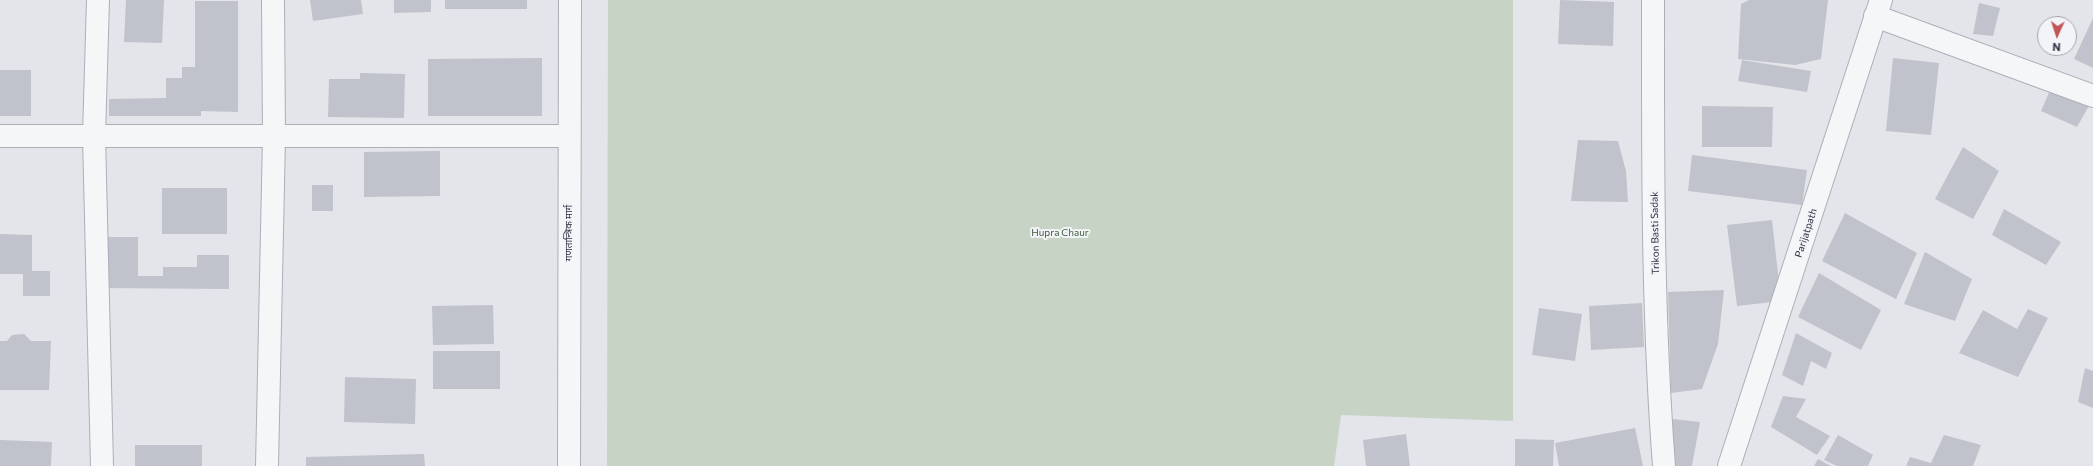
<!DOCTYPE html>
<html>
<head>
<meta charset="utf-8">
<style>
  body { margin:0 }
  #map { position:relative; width:2093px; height:466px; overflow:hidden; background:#e3e5ea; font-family:Commissioner,sans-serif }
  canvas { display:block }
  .north { position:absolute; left:2037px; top:16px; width:40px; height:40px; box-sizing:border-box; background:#f2f4f7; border:1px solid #a3a6ae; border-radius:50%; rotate:183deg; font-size:11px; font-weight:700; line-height:16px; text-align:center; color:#2c3140 }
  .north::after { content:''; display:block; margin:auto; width:14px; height:18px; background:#c25555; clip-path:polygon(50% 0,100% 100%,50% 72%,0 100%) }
</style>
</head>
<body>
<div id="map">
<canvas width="2093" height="466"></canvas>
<div class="north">N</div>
</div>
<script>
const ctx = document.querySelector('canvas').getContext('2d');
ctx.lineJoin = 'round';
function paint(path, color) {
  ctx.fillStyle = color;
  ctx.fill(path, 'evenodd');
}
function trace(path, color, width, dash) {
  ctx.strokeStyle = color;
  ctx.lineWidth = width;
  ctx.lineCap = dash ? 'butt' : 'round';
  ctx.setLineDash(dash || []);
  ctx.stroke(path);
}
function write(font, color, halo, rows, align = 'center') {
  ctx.font = font + ' Commissioner,"Noto Sans Devanagari",sans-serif';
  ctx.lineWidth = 4;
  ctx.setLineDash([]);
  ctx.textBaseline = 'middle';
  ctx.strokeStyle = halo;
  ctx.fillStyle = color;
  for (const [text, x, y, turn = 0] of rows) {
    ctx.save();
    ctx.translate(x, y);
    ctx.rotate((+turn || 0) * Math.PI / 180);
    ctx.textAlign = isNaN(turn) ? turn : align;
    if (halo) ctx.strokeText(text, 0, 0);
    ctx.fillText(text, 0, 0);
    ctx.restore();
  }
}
const green = new Path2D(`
  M 608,0 L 1513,0 L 1513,421 L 1341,415 L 1334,466 L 607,466 Z`);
const building = new Path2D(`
  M 126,0 L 164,0 L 162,43 L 124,42 Z
  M 310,0 L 361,0 L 363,14 L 313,21 Z
  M 394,0 L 431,0 L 431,12 L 394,13 Z
  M 445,0 L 527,0 L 527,9 L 445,9 Z
  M 1560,0 L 1614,2 L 1613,46 L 1558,44 Z
  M 1749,0 L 1828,0 L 1821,59 L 1795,65 L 1738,59 L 1741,4 Z
  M 195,1 L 238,1 L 238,112 L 201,111 L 201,116 L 109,116 L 109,99 L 166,98 L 166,78 L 182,78 L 182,67 L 195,67 Z
  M 1979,3 L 2000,8 L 1993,36 L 1973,34 Z
  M 2093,18 L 2093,68 L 2074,59 Z
  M 542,58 L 542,116 L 428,116 L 428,59 Z
  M 1893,58 L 1939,63 L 1931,135 L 1886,131 Z
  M 1742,60 L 1811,71 L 1807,92 L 1738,81 Z
  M 0,70 L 31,70 L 31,116 L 0,116 Z
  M 360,73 L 405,74 L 404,118 L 328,117 L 329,79 L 360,79 Z
  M 2051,88 L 2090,104 L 2077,127 L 2041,111 Z
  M 1702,106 L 1773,107 L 1772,147 L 1702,147 Z
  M 1578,140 L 1618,141 L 1626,171 L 1628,202 L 1571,201 Z
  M 1963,147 L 1999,171 L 1973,219 L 1935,199 Z
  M 440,151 L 440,196 L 364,197 L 364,152 Z
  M 1692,155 L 1807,170 L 1802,205 L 1688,191 Z
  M 312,185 L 333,185 L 333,211 L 312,211 Z
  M 162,188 L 227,188 L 227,234 L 162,234 Z
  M 2004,209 L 2061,242 L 2046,265 L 1992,235 Z
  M 1845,213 L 1917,253 L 1896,299 L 1822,261 Z
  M 1772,220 L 1781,301 L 1737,306 L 1727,225 Z
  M 0,234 L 32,235 L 32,271 L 50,271 L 50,296 L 23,296 L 23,274 L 0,274 Z
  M 101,237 L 138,237 L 138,276 L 163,276 L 163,267 L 197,267 L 197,255 L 229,255 L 229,289 L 101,288 Z
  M 1925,252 L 1972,279 L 1955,321 L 1904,304 Z
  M 1819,273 L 1881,310 L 1861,350 L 1798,317 Z
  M 1724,290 L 1718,344 L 1702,389 L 1671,393 L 1668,292 Z
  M 1642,303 L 1644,347 L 1591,350 L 1589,306 Z
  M 493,305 L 494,344 L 433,345 L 432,306 Z
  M 1539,308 L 1582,314 L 1575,361 L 1532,355 Z
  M 2028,309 L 2048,318 L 2018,377 L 1959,353 L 1983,310 L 2017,329 Z
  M 1796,333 L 1832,353 L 1826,369 L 1811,361 L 1803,386 L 1782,375 Z
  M 24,334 L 31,341 L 51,341 L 49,390 L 0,390 L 0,341 L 7,341 L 12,335 Z
  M 433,351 L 500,351 L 500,389 L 433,389 Z
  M 2085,368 L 2093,371 L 2093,408 L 2078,402 Z
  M 345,377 L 416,379 L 415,424 L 344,422 Z
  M 1783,396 L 1806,399 L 1796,417 L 1830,436 L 1817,455 L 1771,427 Z
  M 1673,419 L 1700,422 L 1692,466 L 1673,466 Z
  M 1635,428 L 1643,466 L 1559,466 L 1555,443 Z
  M 1406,434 L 1410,466 L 1366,466 L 1363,440 Z
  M 1838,435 L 1873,455 L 1868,466 L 1837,466 L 1824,460 Z
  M 1944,435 L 1981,445 L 1973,466 L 1906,466 L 1910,457 L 1931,463 Z
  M 1515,439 L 1554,440 L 1553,466 L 1515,466 Z
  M 0,440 L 52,442 L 51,466 L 0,466 Z
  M 135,445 L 202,445 L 202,466 L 135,466 Z
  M 424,454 L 425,466 L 306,466 L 306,457 Z
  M 1818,459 L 1831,466 L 1814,466 Z`);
const minor = new Path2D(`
  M 98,0 L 94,136 L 102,466
  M 1653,0 C 1653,155 1652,311 1664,466
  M 1875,16 L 2093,96
  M 0,136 L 569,136
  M 267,466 L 274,137 L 273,0
  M 569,466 L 570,0
  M 1729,466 L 1881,0`);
const streetNames = [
  ["गणतान्त्रिक मार्ग",569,233,-90],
  ["Trikon Basti Sadak",1655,233,-91],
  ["Parijatpath",1806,233,-72]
];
const parkNames = [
  ["Hupra Chaur",1060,233]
];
paint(green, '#c6d3c5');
paint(building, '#c1c3cc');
trace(minor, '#acafb7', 24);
trace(minor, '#f5f6f8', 22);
write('10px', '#2c3140', '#f2f4f7', streetNames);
write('10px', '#3c5b3b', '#f2f4f7', parkNames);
</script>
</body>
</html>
